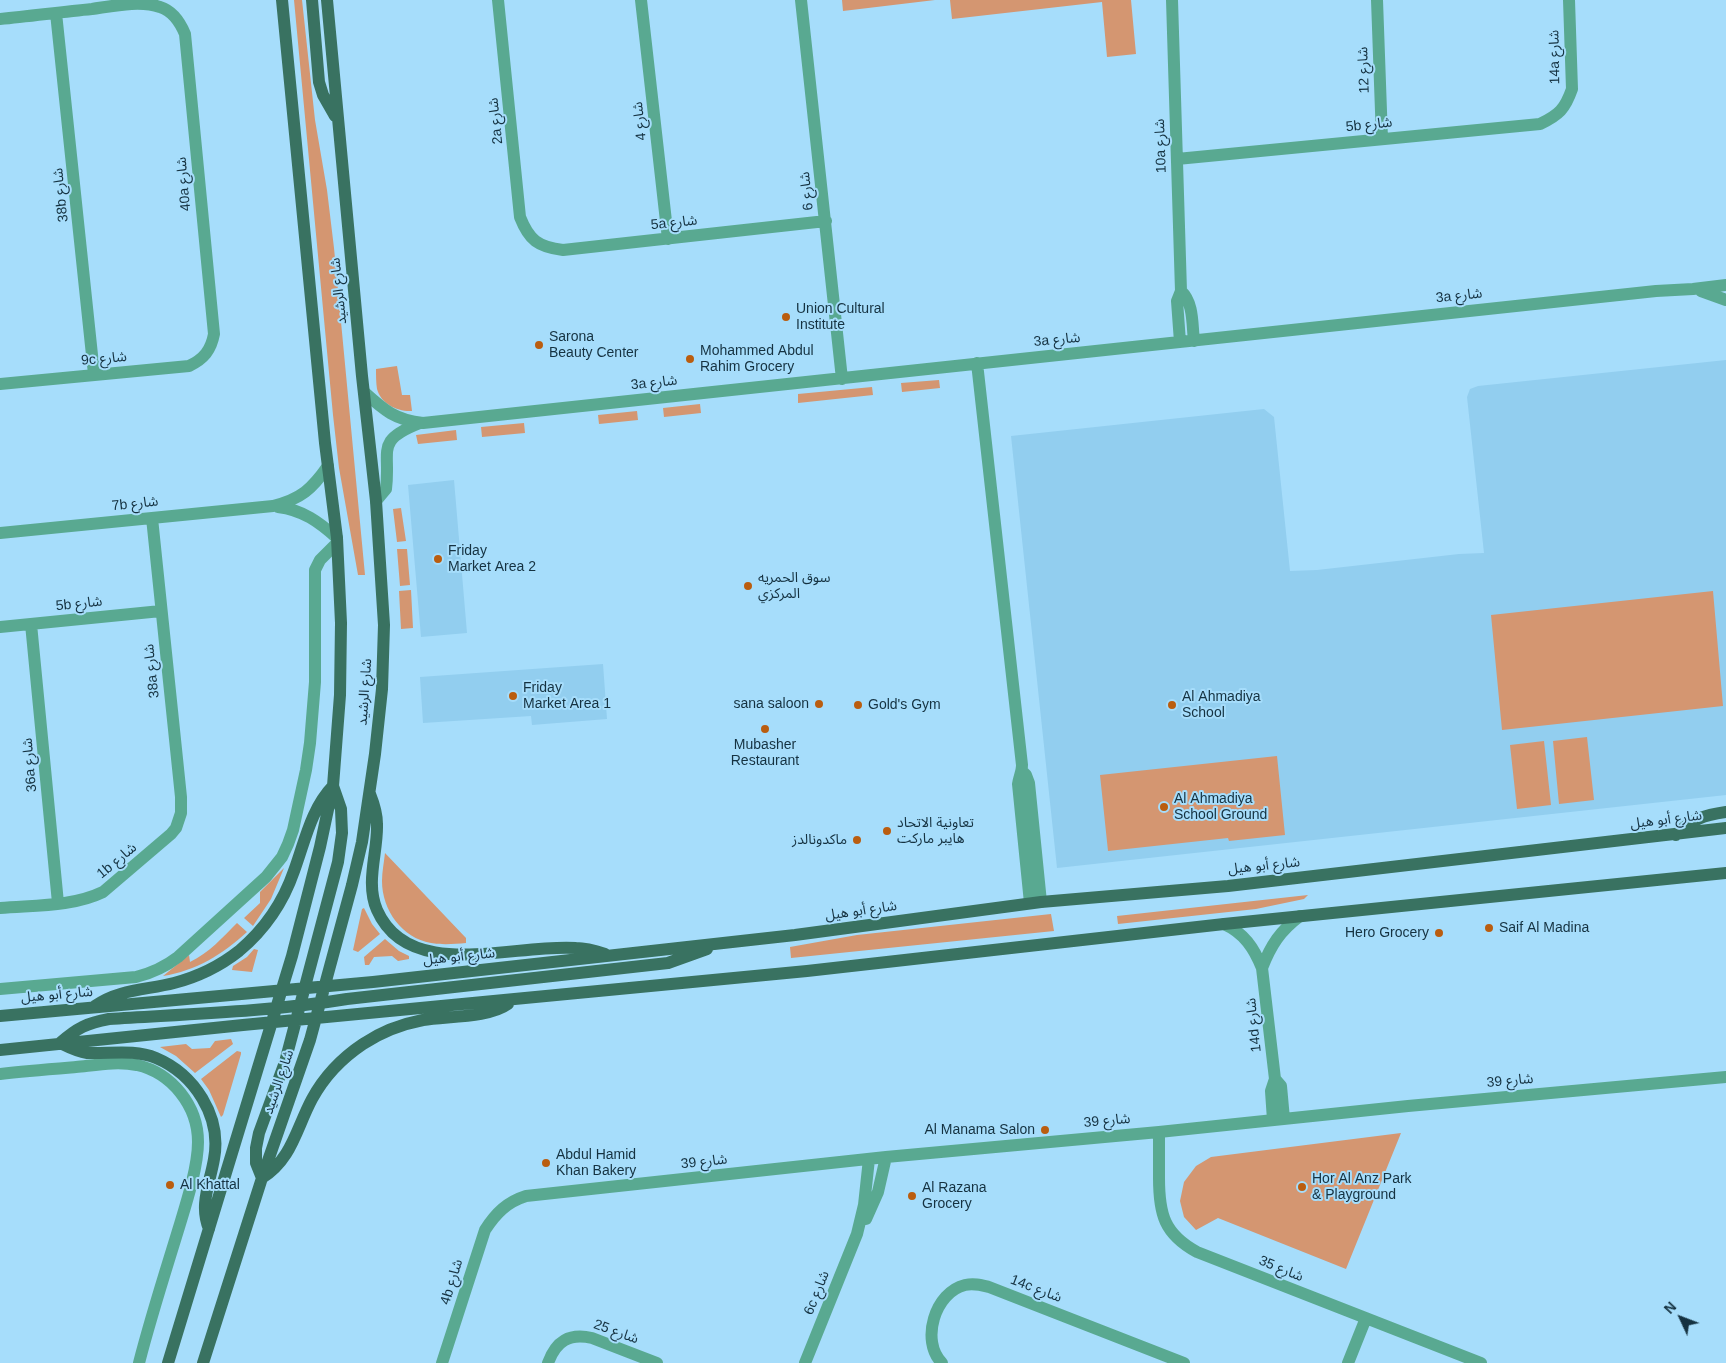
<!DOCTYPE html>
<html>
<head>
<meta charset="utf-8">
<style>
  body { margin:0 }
  #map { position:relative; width:1726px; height:1363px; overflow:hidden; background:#a6ddfb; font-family:Arial,sans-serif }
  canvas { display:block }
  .north { position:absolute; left:1656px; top:1293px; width:50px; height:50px; -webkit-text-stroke:4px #a6ddfb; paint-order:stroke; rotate:313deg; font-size:14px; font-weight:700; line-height:20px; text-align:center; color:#153241 }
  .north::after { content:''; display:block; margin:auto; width:18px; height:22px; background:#153241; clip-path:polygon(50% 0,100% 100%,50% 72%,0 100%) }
</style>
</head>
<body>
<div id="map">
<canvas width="1726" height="1363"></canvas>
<div class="north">N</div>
</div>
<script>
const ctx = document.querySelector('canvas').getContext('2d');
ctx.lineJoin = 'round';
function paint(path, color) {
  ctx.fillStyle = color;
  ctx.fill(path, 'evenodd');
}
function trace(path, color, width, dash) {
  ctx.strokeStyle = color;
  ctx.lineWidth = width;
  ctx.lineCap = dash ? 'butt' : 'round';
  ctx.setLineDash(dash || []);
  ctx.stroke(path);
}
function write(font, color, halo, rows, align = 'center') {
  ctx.font = font + ' Arial,"Noto Sans Arabic",sans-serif';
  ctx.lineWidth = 4;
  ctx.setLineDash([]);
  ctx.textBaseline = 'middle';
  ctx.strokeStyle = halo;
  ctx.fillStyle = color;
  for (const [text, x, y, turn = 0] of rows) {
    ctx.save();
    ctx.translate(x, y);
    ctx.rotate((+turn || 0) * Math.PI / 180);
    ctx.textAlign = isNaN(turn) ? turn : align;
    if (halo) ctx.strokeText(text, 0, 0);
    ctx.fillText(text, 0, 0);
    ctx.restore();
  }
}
const built = new Path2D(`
  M 1726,360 L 1726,795 L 1057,868 L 1011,436 L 1264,409 L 1274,417 L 1290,571 L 1317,570 L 1459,554 L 1484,553 L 1467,397 L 1470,389 L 1478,386 Z
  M 454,480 L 467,633 L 421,637 L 408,485 Z
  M 603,664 L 607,719 L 532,725 L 531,716 L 423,723 L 420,677 Z`);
const green = new Path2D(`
  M 294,0 L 302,0 L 315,120 L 327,190 L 334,248 L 365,575 L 358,575 L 339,468 L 333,415 Z
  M 842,0 L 935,0 L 843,11 Z
  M 950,0 L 1131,0 L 1136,54 L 1107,57 L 1102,2 L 952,19 Z
  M 397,366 L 402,395 L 410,395 L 412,411 C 398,412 381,404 377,389 C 376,383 376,375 376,369 Z
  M 939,380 L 940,388 L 902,392 L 901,383 Z
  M 872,387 L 873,395 L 798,403 L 798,394 Z
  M 700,404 L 701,413 L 664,417 L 663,408 Z
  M 637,411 L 638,420 L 599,424 L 598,415 Z
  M 524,423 L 525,433 L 482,437 L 481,427 Z
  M 456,430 L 457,440 L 418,444 L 416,435 Z
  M 401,508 L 406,541 L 397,542 L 393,509 Z
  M 397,549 L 407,549 L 410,585 L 400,586 Z
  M 411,590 L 413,628 L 401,629 L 399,591 Z
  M 1713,591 L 1723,706 L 1502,730 L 1491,615 Z
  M 1587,737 L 1594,800 L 1559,804 L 1553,741 Z
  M 1544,741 L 1551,805 L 1517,809 L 1510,745 Z
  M 1277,756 L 1285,835 L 1229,841 L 1228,838 L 1108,851 L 1100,775 Z
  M 385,853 L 466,938 L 466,943 C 455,944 442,945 431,943 C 402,938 382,910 382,881 C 382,872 384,862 385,853 Z
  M 284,868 L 271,899 L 253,926 L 244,918 L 260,903 L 260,892 Z
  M 1308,895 L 1304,899 L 1256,909 L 1118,924 L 1117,916 Z
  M 364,908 L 372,924 L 380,934 L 358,952 L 353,950 L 362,909 Z
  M 1051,914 L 1054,931 L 791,958 L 790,947 L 857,935 Z
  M 237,923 L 247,932 C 223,954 196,971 163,976 L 189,955 L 190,962 C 209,953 223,937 237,923 Z
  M 385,939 L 399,951 L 409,956 L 409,959 L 398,961 L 392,956 L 374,957 L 369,965 L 365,965 L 364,957 Z
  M 254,949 L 258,950 L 252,972 L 232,970 L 233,966 L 247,957 Z
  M 231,1039 L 233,1044 L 195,1073 L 176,1056 L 160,1047 L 186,1044 L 192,1049 L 210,1048 L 215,1041 Z
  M 237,1051 L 241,1052 L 241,1054 L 223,1115 L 221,1117 L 209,1090 L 201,1079 Z
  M 1401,1133 L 1346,1269 L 1218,1218 L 1196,1230 L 1184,1217 L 1180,1201 L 1184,1182 L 1196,1166 L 1211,1157 Z`);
const minor = new Path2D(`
  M 498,0 L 520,217 C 529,240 538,247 563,250 L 826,221
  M 641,0 L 668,239
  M 801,0 L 842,379
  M 1172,0 L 1181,291 L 1177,301 L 1180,342
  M 1377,0 L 1382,139
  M 56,13 L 94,374
  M 0,19 C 31,16 61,12 92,9 C 113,6 140,0 160,7 C 173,11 180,22 185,34 L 214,334 C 211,350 204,359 189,366 L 0,384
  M 1177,159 L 1540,124 C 1559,115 1565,109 1572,89 L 1569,0
  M 1181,291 C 1194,303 1192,325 1194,341
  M 1701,291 L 1726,300
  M 977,363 L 1022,765 C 1022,772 1019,777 1018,784 L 1030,903
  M 364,392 C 384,410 395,420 423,423 C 834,380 1245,334 1656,291 L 1693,289 L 1726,285
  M 376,501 L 386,489 C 391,450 374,441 420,423
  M 278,507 C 303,510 319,522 337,538
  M 0,533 L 273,506 C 301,499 312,489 328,466
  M 31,624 L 58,903
  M 0,627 L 161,611
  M 1022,771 L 1026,775 L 1029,783 L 1041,902
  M 0,908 C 34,905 72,907 103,892 L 171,834 L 176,828 L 181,813 L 181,797 L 152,518
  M 1224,924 C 1244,933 1254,948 1262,968 L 1275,1079 L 1271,1091 L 1273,1120
  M 1262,968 C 1271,945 1280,931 1300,916
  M 0,989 L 136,977 C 152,973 165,967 178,957 L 266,877 L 282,857 L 288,844 L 293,830 L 306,770 L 310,743 L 315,682 L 315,570 L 320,560 L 337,543
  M 0,1074 C 25,1071 51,1069 76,1067 C 96,1065 117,1061 137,1065 C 172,1073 198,1106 198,1142 C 198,1166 187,1201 180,1224 C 166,1270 151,1316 139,1363
  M 1275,1079 L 1281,1086 L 1284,1119
  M 1159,1132 C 1159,1147 1159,1163 1159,1178 C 1159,1214 1164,1234 1197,1252 L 1481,1363
  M 866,1219 L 878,1192 L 886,1157
  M 442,1363 L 485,1230 C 496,1213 507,1202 526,1196 L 886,1157 L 1159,1132 L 1408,1106 L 1726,1077
  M 548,1363 C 556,1341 569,1333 592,1338 L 657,1363
  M 805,1363 L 857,1234 L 864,1205 L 869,1159
  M 942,1363 C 920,1341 935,1292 965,1285 C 974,1283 981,1285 989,1287 L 1184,1363
  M 1348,1363 L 1366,1318`);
const major = new Path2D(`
  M 312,0 L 319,82 L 323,95 L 335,116
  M 370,794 C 374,804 377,813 377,824 C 378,852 365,882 377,910 C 409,983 515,943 576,948 C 586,948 596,951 605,954
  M 1676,835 C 1691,819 1705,815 1726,812
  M 95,1006 C 119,989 147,990 174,983 C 197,977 220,966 239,951 C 264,930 283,903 294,871 C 305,841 311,809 333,786 L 341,809 L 342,833 L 338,862 L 285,1062 L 259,1133 L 256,1148 L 256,1163 L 262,1178
  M 0,1016 L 373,982 L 795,935 L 1041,902 L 1228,886 L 1726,828
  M 60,1043 C 77,1028 87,1023 109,1019 C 188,1014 268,1012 347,999 L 668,963 L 707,949
  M 62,1044 C 70,1048 79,1052 87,1053 C 110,1054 134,1049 156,1058 C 194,1074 222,1116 214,1159 C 210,1183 199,1205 209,1229
  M 0,1050 L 243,1025 L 807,971 L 1224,924 L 1726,873
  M 262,1178 C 292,1159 296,1129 312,1099 C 324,1077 342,1058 363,1044 C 381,1032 402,1024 423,1020 C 447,1016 489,1018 508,1004
  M 168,1363 L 292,956 L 320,847 L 333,786 L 340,695 L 341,623 L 337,538 L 325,443 L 282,0
  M 203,1363 L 262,1178 L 310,1040 L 352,885 L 362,842 L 375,754 L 382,689 L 384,625 L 376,501 L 362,376 L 327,0`);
const markers = [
  [786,317,5,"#ba5d0f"],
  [539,345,5,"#ba5d0f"],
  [690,359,5,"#ba5d0f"],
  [438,559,5,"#ba5d0f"],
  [748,586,5,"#ba5d0f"],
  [513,696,5,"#ba5d0f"],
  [819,704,5,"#ba5d0f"],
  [858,705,5,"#ba5d0f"],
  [1172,705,5,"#ba5d0f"],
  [765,729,5,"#ba5d0f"],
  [1164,807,5,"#ba5d0f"],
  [887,831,5,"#ba5d0f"],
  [857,840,5,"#ba5d0f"],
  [1489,928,5,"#ba5d0f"],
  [1439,933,5,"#ba5d0f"],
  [1045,1130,5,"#ba5d0f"],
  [546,1163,5,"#ba5d0f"],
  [170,1185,5,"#ba5d0f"],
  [1302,1187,5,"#ba5d0f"],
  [912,1196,5,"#ba5d0f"]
];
const streetNames = [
  ["14a شارع",1555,57,-91],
  ["شارع 12",1364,70,-92],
  ["2a شارع",496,121,-96],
  ["شارع 4",640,121,-96],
  ["5b شارع",1369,125,-6],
  ["10a شارع",1161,146,-92],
  ["40a شارع",184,184,-95],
  ["شارع 6",807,191,-96],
  ["38b شارع",61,195,-96],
  ["5a شارع",674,223,-6],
  ["شارع الرشيد",339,291,-96],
  ["3a شارع",1459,296,-6],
  ["3a شارع",1057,340,-5],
  ["9c شارع",104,359,-5],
  ["3a شارع",654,383,-6],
  ["7b شارع",135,504,-6],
  ["5b شارع",79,604,-6],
  ["38a شارع",152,671,-96],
  ["شارع الرشيد",365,692,-86],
  ["36a شارع",30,765,-95],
  ["شارع أبو هيل",1666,820,-7],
  ["1b شارع",117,861,-40],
  ["شارع أبو هيل",1264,866,-6],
  ["شارع أبو هيل",861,911,-8],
  ["شارع أبو هيل",459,957,-6],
  ["شارع أبو هيل",57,995,-5],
  ["14d شارع",1254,1025,-96],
  ["شارع 39",1510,1081,-5],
  ["شارع الرشيد",279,1082,-71],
  ["شارع 39",1107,1121,-5],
  ["شارع 39",704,1162,-6],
  ["شارع 35",1281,1269,22],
  ["4b شارع",452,1282,-73],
  ["14c شارع",1036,1289,21],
  ["6c شارع",817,1293,-68],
  ["شارع 25",616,1332,20]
];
const poiNames = [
  ["Union Cultural",796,309],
  ["Institute",796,325],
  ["Sarona",549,337],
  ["Beauty Center",549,353],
  ["Mohammed Abdul",700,351],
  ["Rahim Grocery",700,367],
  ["Friday",448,551],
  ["Market Area 2",448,567],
  ["سوق الحمريه",758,578],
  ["المركزي",758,594],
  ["Friday",523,688],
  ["Market Area 1",523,704],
  ["Al Ahmadiya",1182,697],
  ["School",1182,713],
  ["sana saloon",809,704,"right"],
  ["Gold's Gym",868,705],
  ["Mubasher",765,745,"center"],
  ["Restaurant",765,761,"center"],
  ["Al Ahmadiya",1174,799],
  ["School Ground",1174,815],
  ["تعاونية الاتحاد",897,823],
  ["هايبر ماركت",897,839],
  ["ماكدونالدز",847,840,"right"],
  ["Saif Al Madina",1499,928],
  ["Hero Grocery",1429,933,"right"],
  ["Al Manama Salon",1035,1130,"right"],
  ["Abdul Hamid",556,1155],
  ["Khan Bakery",556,1171],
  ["Hor Al Anz Park",1312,1179],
  ["& Playground",1312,1195],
  ["Al Khattal",180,1185],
  ["Al Razana",922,1188],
  ["Grocery",922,1204]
];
paint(built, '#92ceef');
paint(green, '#d49671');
trace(minor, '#59a991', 12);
trace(major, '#397261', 12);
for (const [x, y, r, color] of markers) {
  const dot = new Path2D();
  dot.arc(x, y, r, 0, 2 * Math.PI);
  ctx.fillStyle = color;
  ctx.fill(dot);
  trace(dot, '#a6ddfb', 2);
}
write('14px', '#153241', '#a6ddfb', streetNames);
write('14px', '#153241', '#a6ddfb', poiNames, 'left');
</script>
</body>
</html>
